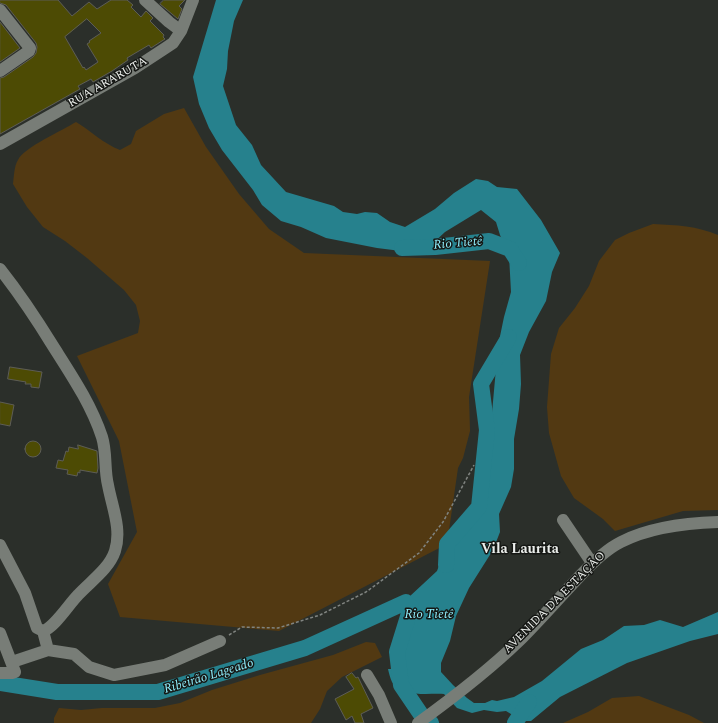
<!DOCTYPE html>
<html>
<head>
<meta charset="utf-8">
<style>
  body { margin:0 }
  canvas { display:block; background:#2b2f2a }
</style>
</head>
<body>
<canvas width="718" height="723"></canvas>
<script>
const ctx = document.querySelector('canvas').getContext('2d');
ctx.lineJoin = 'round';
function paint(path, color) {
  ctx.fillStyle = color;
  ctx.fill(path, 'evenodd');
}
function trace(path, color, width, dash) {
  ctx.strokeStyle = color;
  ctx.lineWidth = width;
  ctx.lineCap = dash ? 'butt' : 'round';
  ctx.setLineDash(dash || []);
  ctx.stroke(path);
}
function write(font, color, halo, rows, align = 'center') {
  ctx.font = font + ' Spectral,serif';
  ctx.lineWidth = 3;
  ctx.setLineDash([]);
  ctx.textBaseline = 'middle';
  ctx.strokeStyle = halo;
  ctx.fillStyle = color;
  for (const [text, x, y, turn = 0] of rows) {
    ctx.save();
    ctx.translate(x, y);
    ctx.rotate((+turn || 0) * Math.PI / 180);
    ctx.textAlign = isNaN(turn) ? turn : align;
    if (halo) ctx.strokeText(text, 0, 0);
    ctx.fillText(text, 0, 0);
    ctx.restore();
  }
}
const green = new Path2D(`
  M 184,108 L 206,147 L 239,194 L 269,229 L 304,253 L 490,261 L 469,397 L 470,431 L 463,458 L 458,468 L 447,544 L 279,631 L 120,617 L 108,584 L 137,532 L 119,441 L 77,356 L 138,333 L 140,321 L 136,305 L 124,290 L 87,258 L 65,241 L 43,227 L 27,207 L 13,184 C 14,177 14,166 18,160 C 23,148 63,130 76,122 C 91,131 104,144 120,150 L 131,144 L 136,131 L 164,114 Z
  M 653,224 C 676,225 697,226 718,235 L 718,510 L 683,511 L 615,531 L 603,519 L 574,498 L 561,476 L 549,433 L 547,407 L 551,354 L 559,328 L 575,308 L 589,286 L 599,261 L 615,240 L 629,233 Z
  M 366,642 L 375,643 L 382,657 L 342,677 L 327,691 L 320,709 L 311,723 L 54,723 L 54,718 L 59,708 L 81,710 L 102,708 L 155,708 L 180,703 L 212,690 L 260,675 L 333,655 Z
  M 639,696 L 689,715 L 704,723 L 563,723 L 588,712 L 612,698 Z`);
const water = new Path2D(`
  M 216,0 L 243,0 L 234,21 L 228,51 L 227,69 L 223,86 L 236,125 L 252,145 L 261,165 L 286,192 L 334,206 L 343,212 L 357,214 L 365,212 L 377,213 L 390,222 L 405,227 L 435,209 L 454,193 L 476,179 L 488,181 L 497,187 L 517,189 L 541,220 L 560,253 L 552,272 L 546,301 L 529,332 L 520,355 L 521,384 L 519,409 L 514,439 L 514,469 L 511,487 L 499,514 L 500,532 L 493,550 L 469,588 L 456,616 L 450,641 L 441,663 L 441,672 L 453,685 L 467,698 L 474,703 L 485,703 L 492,700 L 497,701 L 514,697 L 542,681 L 581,649 L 603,640 L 624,626 L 644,625 L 660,620 L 683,627 L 718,612 L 718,634 L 690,641 L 627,663 L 560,697 L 531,721 L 517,721 L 511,714 L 506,711 L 497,712 L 484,710 L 472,713 L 457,708 L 444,694 C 427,693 403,698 392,682 C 390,678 389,673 388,669 L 399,669 L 403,659 L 407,639 L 401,612 L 409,597 L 437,571 L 447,544 L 469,526 L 485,491 L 498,346 L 504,317 L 511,292 L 509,255 L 500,235 L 496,222 L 481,210 L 445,232 L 431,245 L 409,252 L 377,248 L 326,238 L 301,227 L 281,221 L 262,205 L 253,190 L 222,150 L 209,128 L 199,104 L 193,77 Z`);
const river = new Path2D(`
  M 402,248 L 435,247 L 489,241 L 510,249 L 519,263
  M 446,565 L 447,544 L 479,507 L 487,430 L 481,384 L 509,337
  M 411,607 L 397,652 L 401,685 L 422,716 L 431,723
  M 0,683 L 57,692 L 158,692 L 305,648 L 406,602
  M 515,723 L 529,702`);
const building = new Path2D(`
  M 0,0 L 58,0 L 72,16 L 89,2 L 97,9 L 111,0 L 127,0 L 133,5 L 131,7 L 141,17 L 146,11 L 153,18 L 150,21 L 164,35 L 163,37 L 165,39 L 151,48 L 149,45 L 127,58 L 128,60 L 112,71 L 93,82 L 91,79 L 78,86 L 80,89 L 0,134 L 0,78 L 4,77 L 33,57 L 36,53 L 37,47 L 36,43 L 6,5 L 0,3 ZM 87,19 L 101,33 L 89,41 L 90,42 L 87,44 L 98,62 L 86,70 L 84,67 L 83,68 L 65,37 Z
  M 164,0 L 185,0 L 179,6 L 182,9 L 178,19 L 160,4 Z
  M 0,22 L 20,48 L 0,62 Z
  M 10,367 L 42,372 L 39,388 L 31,387 L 31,384 L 25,384 L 26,382 L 8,379 Z
  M 0,402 L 14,405 L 10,426 L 0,424 Z
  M25 449a8 8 0 1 1 16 0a8 8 0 1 1-16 0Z
  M 78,445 L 97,451 L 98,468 L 97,473 L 80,470 L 80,473 L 78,472 L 77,476 L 67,474 L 68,470 L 56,468 L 58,460 L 63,461 L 66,451 L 68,452 L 69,447 L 78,449 Z
  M 352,673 L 356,678 L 358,677 L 373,708 L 361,714 L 364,723 L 355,723 L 352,716 L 346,720 L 335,699 L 354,689 L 346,677 Z`);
const path = new Path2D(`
  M 229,635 L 242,627 L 278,628 L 320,615 L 366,592 L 419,553 L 443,522 L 474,465`);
const minor = new Path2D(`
  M 145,0 L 169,22 L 181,31
  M 0,10 L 30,48 L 29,51 L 0,71
  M 0,144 L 135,68 L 164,49 L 173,43 L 181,31 L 193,0
  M 0,269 C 19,293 37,320 53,346 C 72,376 91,404 102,437 C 107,453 104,469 108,485 C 112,507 122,529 115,551 C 109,569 91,581 78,595 C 69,604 54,628 43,631
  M 563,520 L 592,563
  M 0,545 L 25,593 L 37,628 L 43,631 L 48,650
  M 0,633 L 15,672 L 12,673 L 0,673
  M 12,662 L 48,650 L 74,654 L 89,667 L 114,675 L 165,665 L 220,641
  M 367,675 L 379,695 L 391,723
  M 418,723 C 454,697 488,671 519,641 C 540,620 559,598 579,577 C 591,564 605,550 621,542 C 648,528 687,523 718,522`);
const streetNames = [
  ["RUA ARARUTA",108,83,-30],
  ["AVENIDA DA ESTAÇÃO",555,603,-45]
];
const waterNames = [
  ["Rio Tietê",458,244,-5],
  ["Rio Tietê",429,615],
  ["Ribeirão Lageado",209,677,-17]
];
const quarterNames = [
  ["Vila Laurita",520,550]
];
paint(green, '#523912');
paint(water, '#26818d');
trace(river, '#26818d', 16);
paint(building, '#4d4b04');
trace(building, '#5d5d56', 1);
trace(path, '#808480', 1.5, [3, 2]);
trace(minor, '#787d77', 12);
write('12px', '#ebeeeb', '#151714', streetNames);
write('italic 13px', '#8fedfb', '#151714', waterNames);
write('bold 14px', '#ebeeeb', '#151714', quarterNames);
</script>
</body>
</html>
